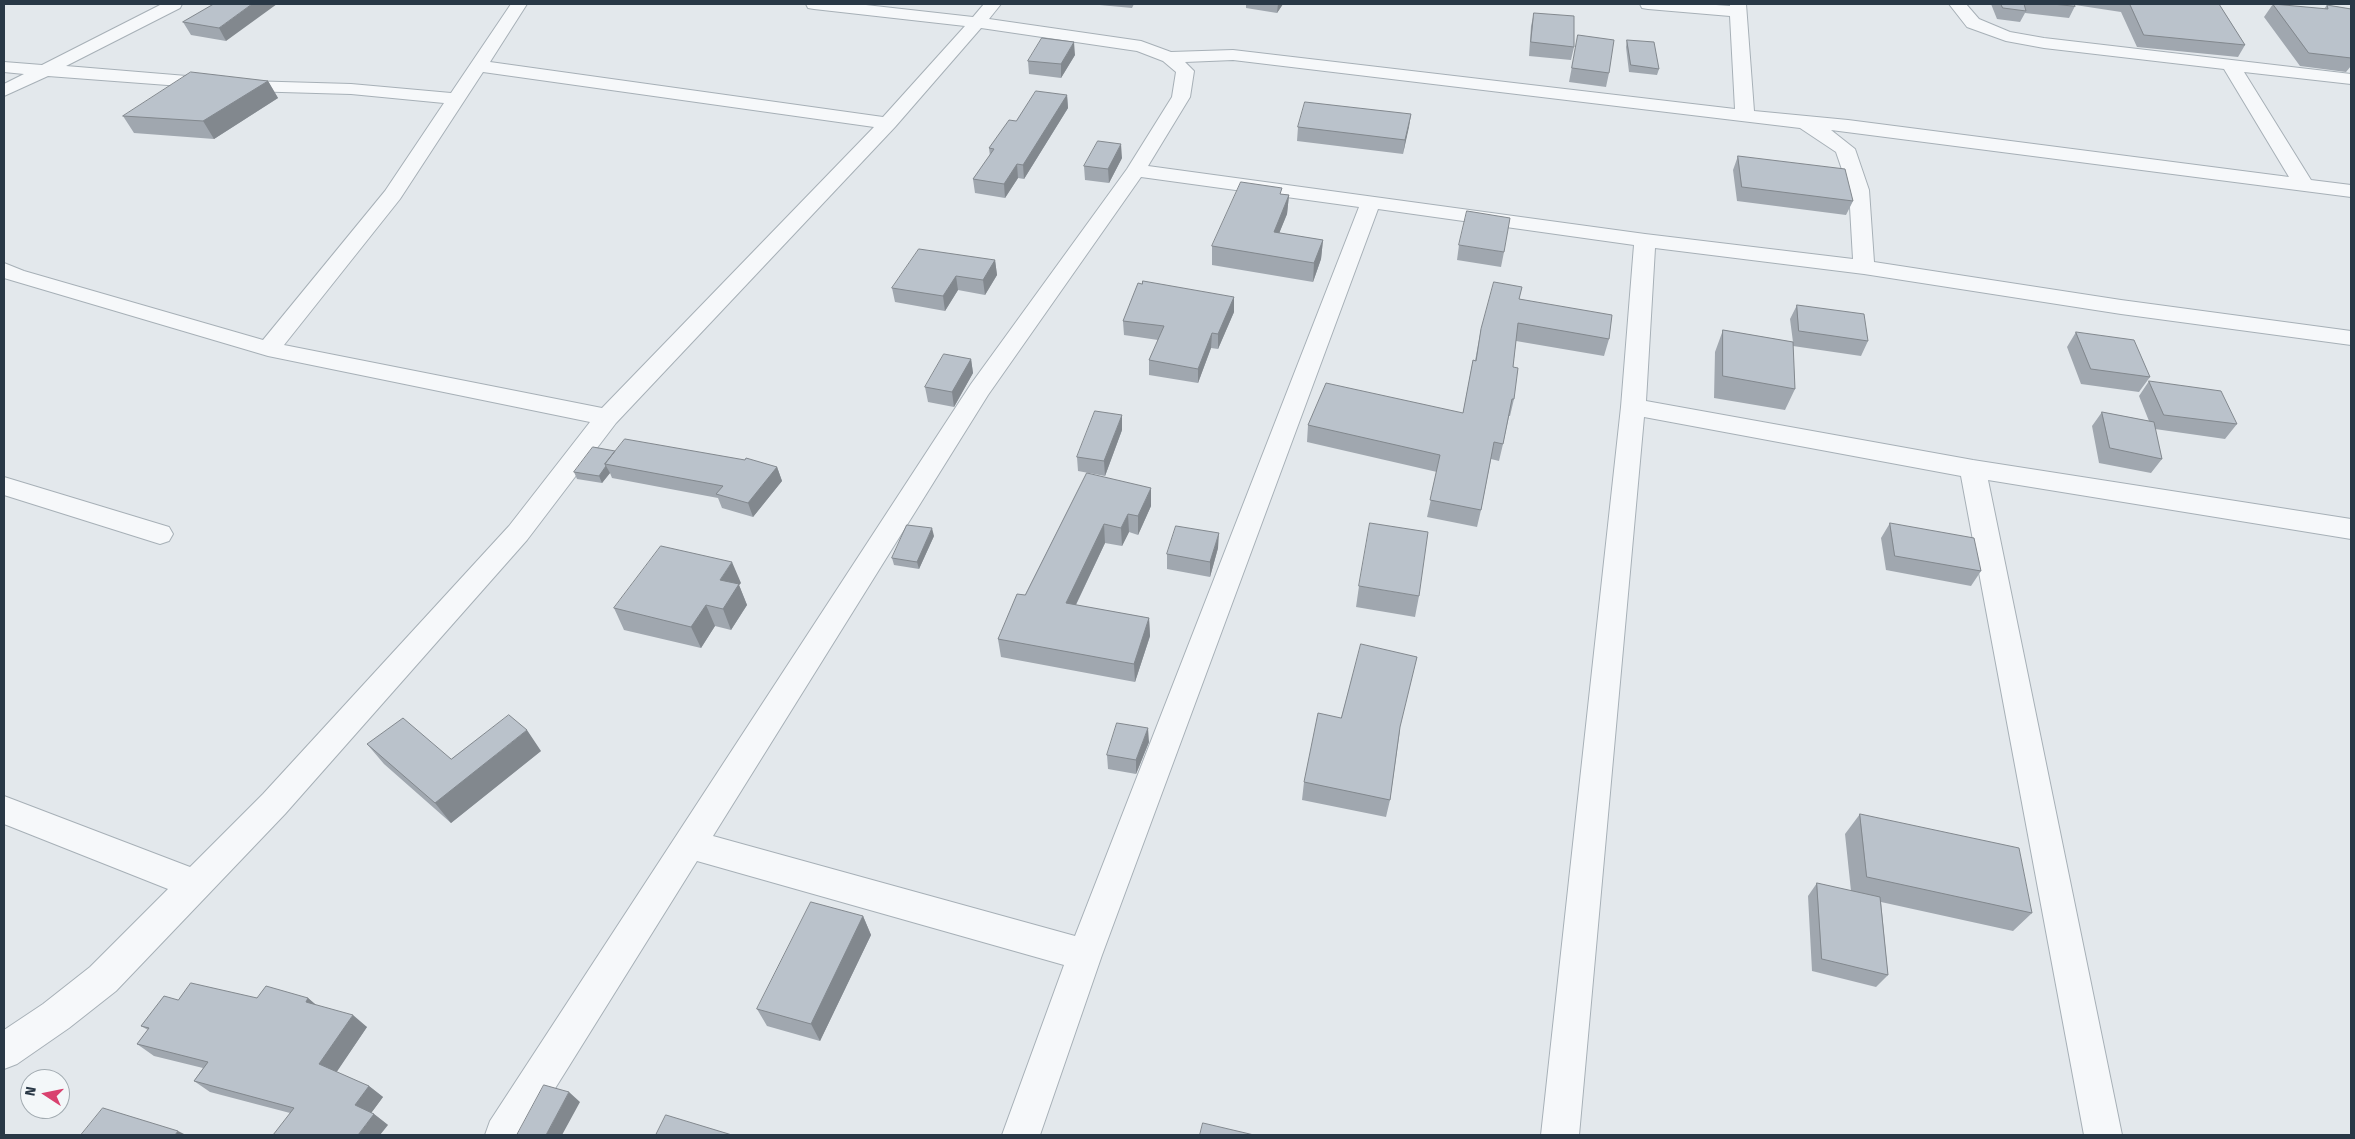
<!DOCTYPE html>
<html>
<head>
<meta charset="utf-8">
<style>
  body { margin:0 }
  #map { position:relative; width:2355px; height:1139px; overflow:hidden; background:#e3e8ec; font-family:"Fira Sans",sans-serif }
  canvas { display:block }
  .frame { position:absolute; inset:0; border:5px solid #293846; pointer-events:none }
  .north { position:absolute; left:20px; top:1069px; width:50px; height:50px; box-sizing:border-box; background:#f3f7f9; border:1px solid #a2abb1; border-radius:50%; rotate:281deg; font-size:14px; font-weight:700; line-height:20px; text-align:center; color:#293846 }
  .north::after { content:''; display:block; margin:auto; width:18px; height:22px; background:#d9416f; clip-path:polygon(50% 0,100% 100%,50% 72%,0 100%) }
</style>
</head>
<body>
<div id="map">
<canvas width="2355" height="1139"></canvas>
<div class="frame"></div>
<div class="north">N</div>
</div>
<script>
const ctx = document.querySelector('canvas').getContext('2d');
ctx.lineJoin = 'round';
function trace(path, color, width, dash) {
  ctx.strokeStyle = color;
  ctx.lineWidth = width;
  ctx.lineCap = dash ? 'butt' : 'round';
  ctx.setLineDash(dash || []);
  ctx.stroke(path);
}
function paint(path, color) {
  ctx.fillStyle = color;
  ctx.fill(path, 'evenodd');
}
const street = new Path2D(`
  M 162,4 L 182,4 L 180,8 L 66,66 L 247,81 L 351,84 L 451,93 L 511,4 L 527,4 L 490,62 L 883,117 L 965,26 L 814,9 L 808,8 L 806,4 L 857,4 L 973,17 L 984,4 L 1001,4 L 989,19 L 1141,41 L 1171,52 L 1233,50 L 1735,109 L 1730,16 L 1648,9 L 1642,8 L 1640,4 L 1702,4 L 1730,6 L 1730,4 L 1746,4 L 1754,111 L 1848,120 L 2289,177 L 2224,69 L 2044,48 L 2006,41 L 1967,27 L 1949,4 L 1966,4 L 1979,19 L 2010,32 L 2044,38 L 2351,74 L 2351,84 L 2244,72 L 2311,180 L 2351,185 L 2351,197 L 1831,130 L 1855,149 L 1869,190 L 1874,262 L 2121,300 L 2351,331 L 2351,345 L 2121,314 L 1864,274 L 1655,248 L 1646,401 L 1973,460 L 2351,519 L 2351,539 L 1988,480 L 2122,1135 L 2084,1135 L 1961,476 L 1644,417 L 1579,1135 L 1541,1135 L 1621,407 L 1634,245 L 1378,209 L 1102,955 L 1040,1135 L 1002,1135 L 1064,965 L 697,861 L 526,1135 L 485,1135 L 490,1121 L 971,384 L 1127,169 L 1172,97 L 1176,72 L 1163,61 L 1137,51 L 981,28 L 895,127 L 616,423 L 527,540 L 285,814 L 116,991 L 69,1028 L 17,1064 L 4,1069 L 4,1030 L 43,1004 L 90,967 L 168,889 L 4,824 L 4,796 L 190,867 L 263,794 L 509,526 L 590,422 L 268,356 L 4,278 L 4,263 L 24,271 L 263,340 L 385,191 L 444,103 L 351,94 L 247,91 L 48,76 L 4,96 L 4,84 L 24,74 L 4,72 L 4,62 L 42,65 ZM 1233,60 L 1800,128 L 1836,152 L 1849,190 L 1853,259 L 1645,234 L 1148,166 L 1190,97 L 1194,71 L 1185,62 ZM 483,72 L 874,127 L 602,408 L 284,345 L 400,199 ZM 1141,177 L 1359,207 L 1075,936 L 713,836 L 988,395 Z
  M 4,477 L 169,527 L 173,534 L 169,541 L 160,544 L 4,495 Z`);
const wall = new Path2D(`
  M 214,4 L 226,41 L 191,35 L 183,22 Z
  M 1089,4 L 1134,4 L 1132,8 Z
  M 1246,4 L 1283,4 L 1277,13 L 1246,8 Z
  M 1991,4 L 2219,4 L 2245,45 L 2238,57 L 2137,47 L 2121,12 L 2075,5 L 2075,6 L 2069,18 L 2025,13 L 2020,22 L 1997,19 Z
  M 2273,4 L 2324,9 L 2327,5 L 2351,9 L 2351,66 L 2346,72 L 2300,66 L 2264,17 Z
  M 1534,13 L 1574,47 L 1571,60 L 1529,56 L 1531,26 Z
  M 1578,35 L 1609,73 L 1606,87 L 1569,82 Z
  M 1627,40 L 1659,69 L 1657,75 L 1629,72 L 1626,47 Z
  M 1075,55 L 1061,78 L 1029,74 L 1028,61 Z
  M 268,81 L 278,98 L 214,139 L 134,133 L 123,116 Z
  M 1067,95 L 1068,108 L 1024,179 L 1018,178 L 1005,198 L 975,193 L 973,179 L 990,156 L 989,148 L 1016,121 Z
  M 1411,114 L 1403,154 L 1297,141 L 1298,127 Z
  M 1738,156 L 1853,201 L 1846,215 L 1737,201 L 1733,170 Z
  M 1122,158 L 1109,183 L 1085,180 L 1084,166 Z
  M 1281,194 L 1289,195 L 1287,214 L 1279,233 L 1323,240 L 1321,259 L 1313,282 L 1212,265 L 1212,246 Z
  M 1459,245 L 1504,252 L 1501,267 L 1457,260 Z
  M 995,260 L 997,275 L 985,295 L 958,290 L 945,311 L 895,302 L 892,288 Z
  M 1234,297 L 1234,312 L 1218,349 L 1211,348 L 1198,383 L 1149,375 L 1149,360 L 1158,340 L 1124,335 L 1123,321 Z
  M 1519,299 L 1609,339 L 1604,356 L 1516,341 L 1513,367 L 1514,399 L 1510,416 L 1509,416 L 1503,444 L 1499,461 L 1491,459 L 1481,510 L 1477,527 L 1427,517 L 1437,472 L 1307,442 L 1308,425 L 1463,413 L 1473,360 L 1475,361 L 1481,329 Z
  M 1797,305 L 1868,341 L 1861,356 L 1793,346 L 1795,389 L 1785,410 L 1714,398 L 1715,352 L 1723,330 L 1793,342 L 1790,319 Z
  M 2076,332 L 2150,377 L 2139,392 L 2081,384 L 2067,347 Z
  M 971,359 L 973,373 L 954,407 L 928,402 L 925,387 Z
  M 2149,381 L 2237,424 L 2225,439 L 2155,429 L 2162,459 L 2151,473 L 2099,463 L 2092,426 L 2102,412 L 2149,421 L 2139,396 Z
  M 1122,430 L 1105,476 L 1078,471 L 1077,457 Z
  M 615,451 L 777,467 L 782,481 L 753,517 L 722,508 L 718,498 L 612,478 L 610,473 L 602,483 L 577,479 L 574,472 Z
  M 1087,473 L 1151,506 L 1138,535 L 1129,532 L 1122,546 L 1105,543 L 1076,605 L 1149,618 L 1150,636 L 1135,682 L 1001,657 L 998,639 L 1025,595 Z
  M 1890,523 L 1981,571 L 1971,586 L 1886,570 L 1881,538 Z
  M 934,536 L 919,569 L 894,565 L 892,558 Z
  M 1218,548 L 1210,577 L 1167,569 L 1167,554 Z
  M 741,583 L 739,585 L 747,605 L 731,630 L 715,626 L 701,648 L 624,630 L 614,608 Z
  M 1359,586 L 1419,596 L 1415,617 L 1356,607 Z
  M 1400,730 L 1390,800 L 1386,817 L 1302,800 L 1304,782 Z
  M 1149,742 L 1136,774 L 1108,769 L 1107,755 Z
  M 367,744 L 451,759 L 541,751 L 451,823 L 384,764 Z
  M 1860,814 L 2032,913 L 2013,931 L 1881,902 L 1888,975 L 1876,987 L 1812,971 L 1808,896 L 1817,883 L 1851,891 L 1845,834 Z
  M 863,916 L 871,935 L 820,1041 L 767,1026 L 757,1009 Z
  M 257,998 L 308,998 L 316,1005 L 367,1027 L 336,1072 L 369,1086 L 383,1097 L 371,1113 L 374,1114 L 388,1125 L 290,1113 L 210,1092 L 194,1081 L 203,1068 L 154,1056 L 137,1044 L 148,1030 L 141,1026 L 178,1000 Z`);
const shadedWall = new Path2D(`
  M 252,4 L 277,4 L 226,41 L 219,28 Z
  M 1278,4 L 1283,4 L 1277,13 Z
  M 1074,42 L 1075,55 L 1061,78 L 1061,64 Z
  M 268,81 L 278,98 L 214,139 L 203,121 Z
  M 1067,95 L 1068,108 L 1024,179 L 1023,165 Z
  M 1411,114 L 1409,127 L 1403,154 L 1405,140 Z
  M 1121,144 L 1122,158 L 1109,183 L 1108,169 Z
  M 1017,164 L 1018,178 L 1005,198 L 1004,184 Z
  M 1289,195 L 1287,214 L 1272,251 L 1274,232 Z
  M 1323,240 L 1321,259 L 1313,282 L 1314,263 Z
  M 995,260 L 997,275 L 985,295 L 983,280 Z
  M 956,276 L 958,290 L 945,311 L 943,296 Z
  M 1234,297 L 1234,312 L 1218,349 L 1218,334 Z
  M 1212,333 L 1211,348 L 1198,383 L 1198,369 Z
  M 971,359 L 973,373 L 954,407 L 952,392 Z
  M 1122,415 L 1122,430 L 1105,476 L 1104,461 Z
  M 606,466 L 610,473 L 602,483 L 599,476 Z
  M 777,467 L 782,481 L 753,517 L 748,503 Z
  M 1151,488 L 1151,506 L 1138,535 L 1138,516 Z
  M 1128,514 L 1129,532 L 1122,546 L 1121,528 Z
  M 1104,524 L 1105,543 L 1068,621 L 1066,603 Z
  M 932,528 L 934,536 L 919,569 L 917,562 Z
  M 1219,533 L 1218,548 L 1210,577 L 1210,562 Z
  M 732,562 L 741,583 L 739,585 L 747,605 L 731,630 L 723,609 L 720,580 Z
  M 706,605 L 715,626 L 701,648 L 691,627 Z
  M 1149,618 L 1150,636 L 1135,682 L 1134,664 Z
  M 1148,728 L 1149,742 L 1136,774 L 1136,760 Z
  M 527,730 L 541,751 L 451,823 L 435,803 Z
  M 863,916 L 871,935 L 820,1041 L 811,1024 Z
  M 308,998 L 322,1010 L 306,1002 Z
  M 353,1015 L 367,1027 L 334,1076 L 319,1064 Z
  M 369,1086 L 383,1097 L 369,1116 L 355,1105 Z
  M 569,1092 L 580,1102 L 562,1135 L 546,1135 Z
  M 374,1114 L 388,1125 L 380,1135 L 358,1135 Z
  M 178,1131 L 186,1135 L 175,1135 Z`);
const building = new Path2D(`
  M 214,4 L 252,4 L 219,28 L 183,22 Z
  M 2001,4 L 2024,4 L 2026,11 L 2003,8 Z
  M 2053,4 L 2074,4 L 2075,6 Z
  M 2130,4 L 2219,4 L 2245,45 L 2144,35 Z
  M 2273,4 L 2328,9 L 2327,5 L 2351,9 L 2351,58 L 2309,53 Z
  M 1534,13 L 1574,16 L 1574,47 L 1531,42 Z
  M 1578,35 L 1614,40 L 1609,73 L 1572,68 Z
  M 1042,38 L 1074,42 L 1061,64 L 1028,61 Z
  M 1627,40 L 1654,42 L 1659,69 L 1631,65 Z
  M 191,72 L 268,81 L 203,121 L 123,116 Z
  M 1036,91 L 1067,95 L 1023,165 L 1017,164 L 1004,184 L 973,179 L 994,149 L 989,148 L 1009,120 L 1016,121 Z
  M 1305,102 L 1411,114 L 1405,140 L 1298,127 Z
  M 1098,141 L 1121,144 L 1108,169 L 1084,166 Z
  M 1738,156 L 1845,169 L 1853,201 L 1742,187 Z
  M 1241,182 L 1282,188 L 1280,194 L 1289,195 L 1274,232 L 1323,240 L 1314,263 L 1212,246 Z
  M 1467,211 L 1510,218 L 1504,252 L 1459,245 Z
  M 919,249 L 995,260 L 983,280 L 956,276 L 943,296 L 892,288 Z
  M 1143,281 L 1234,297 L 1218,334 L 1212,333 L 1198,369 L 1149,360 L 1164,326 L 1123,321 L 1138,283 L 1142,284 Z
  M 1494,282 L 1522,287 L 1519,299 L 1612,315 L 1609,339 L 1518,323 L 1513,367 L 1518,368 L 1514,399 L 1512,399 L 1503,444 L 1494,442 L 1481,510 L 1430,500 L 1440,455 L 1308,425 L 1326,383 L 1463,413 L 1473,360 L 1476,361 L 1481,329 Z
  M 1797,305 L 1864,314 L 1868,341 L 1799,331 Z
  M 1723,330 L 1793,342 L 1795,389 L 1723,376 Z
  M 2076,332 L 2134,340 L 2150,377 L 2091,369 Z
  M 944,354 L 971,359 L 952,392 L 925,387 Z
  M 2149,381 L 2221,391 L 2237,424 L 2164,415 Z
  M 1095,411 L 1122,415 L 1104,461 L 1077,457 Z
  M 2102,412 L 2154,422 L 2162,459 L 2110,448 Z
  M 625,439 L 745,460 L 746,458 L 777,467 L 748,503 L 716,494 L 723,486 L 605,464 Z
  M 593,447 L 615,451 L 605,464 L 606,466 L 599,476 L 574,472 Z
  M 1087,473 L 1151,488 L 1138,516 L 1128,514 L 1121,528 L 1104,524 L 1066,603 L 1149,618 L 1134,664 L 998,639 L 1017,594 L 1025,595 Z
  M 1370,523 L 1428,532 L 1419,596 L 1359,586 Z
  M 1890,523 L 1974,538 L 1981,571 L 1895,556 Z
  M 907,525 L 932,528 L 917,562 L 892,558 Z
  M 1176,526 L 1219,533 L 1210,562 L 1167,554 Z
  M 661,546 L 732,562 L 720,580 L 739,584 L 723,609 L 706,605 L 691,627 L 614,608 Z
  M 1361,644 L 1417,657 L 1400,727 L 1390,800 L 1304,782 L 1318,713 L 1341,718 Z
  M 509,715 L 527,730 L 435,803 L 367,744 L 403,718 L 451,759 Z
  M 1117,723 L 1148,728 L 1136,760 L 1107,755 Z
  M 1860,814 L 2019,848 L 2032,913 L 1867,877 Z
  M 1817,883 L 1880,897 L 1888,975 L 1822,959 Z
  M 811,902 L 863,916 L 811,1024 L 757,1009 Z
  M 191,983 L 257,998 L 266,986 L 308,998 L 306,1002 L 353,1015 L 319,1064 L 369,1086 L 355,1105 L 374,1114 L 358,1135 L 273,1135 L 294,1108 L 194,1081 L 208,1062 L 137,1044 L 149,1028 L 141,1026 L 164,996 L 178,1000 Z
  M 544,1085 L 569,1092 L 546,1135 L 517,1135 Z
  M 103,1108 L 178,1131 L 175,1135 L 81,1135 Z
  M 666,1115 L 732,1135 L 656,1135 Z
  M 1203,1123 L 1254,1135 L 1200,1135 Z`);
trace(street, '#a7b0b7', 2);
paint(street, '#f6f8fa');
paint(wall, '#a0a7af');
paint(shadedWall, '#82888e');
paint(building, '#bac2cb');
trace(building, '#82888e', 1);
</script>
</body>
</html>
